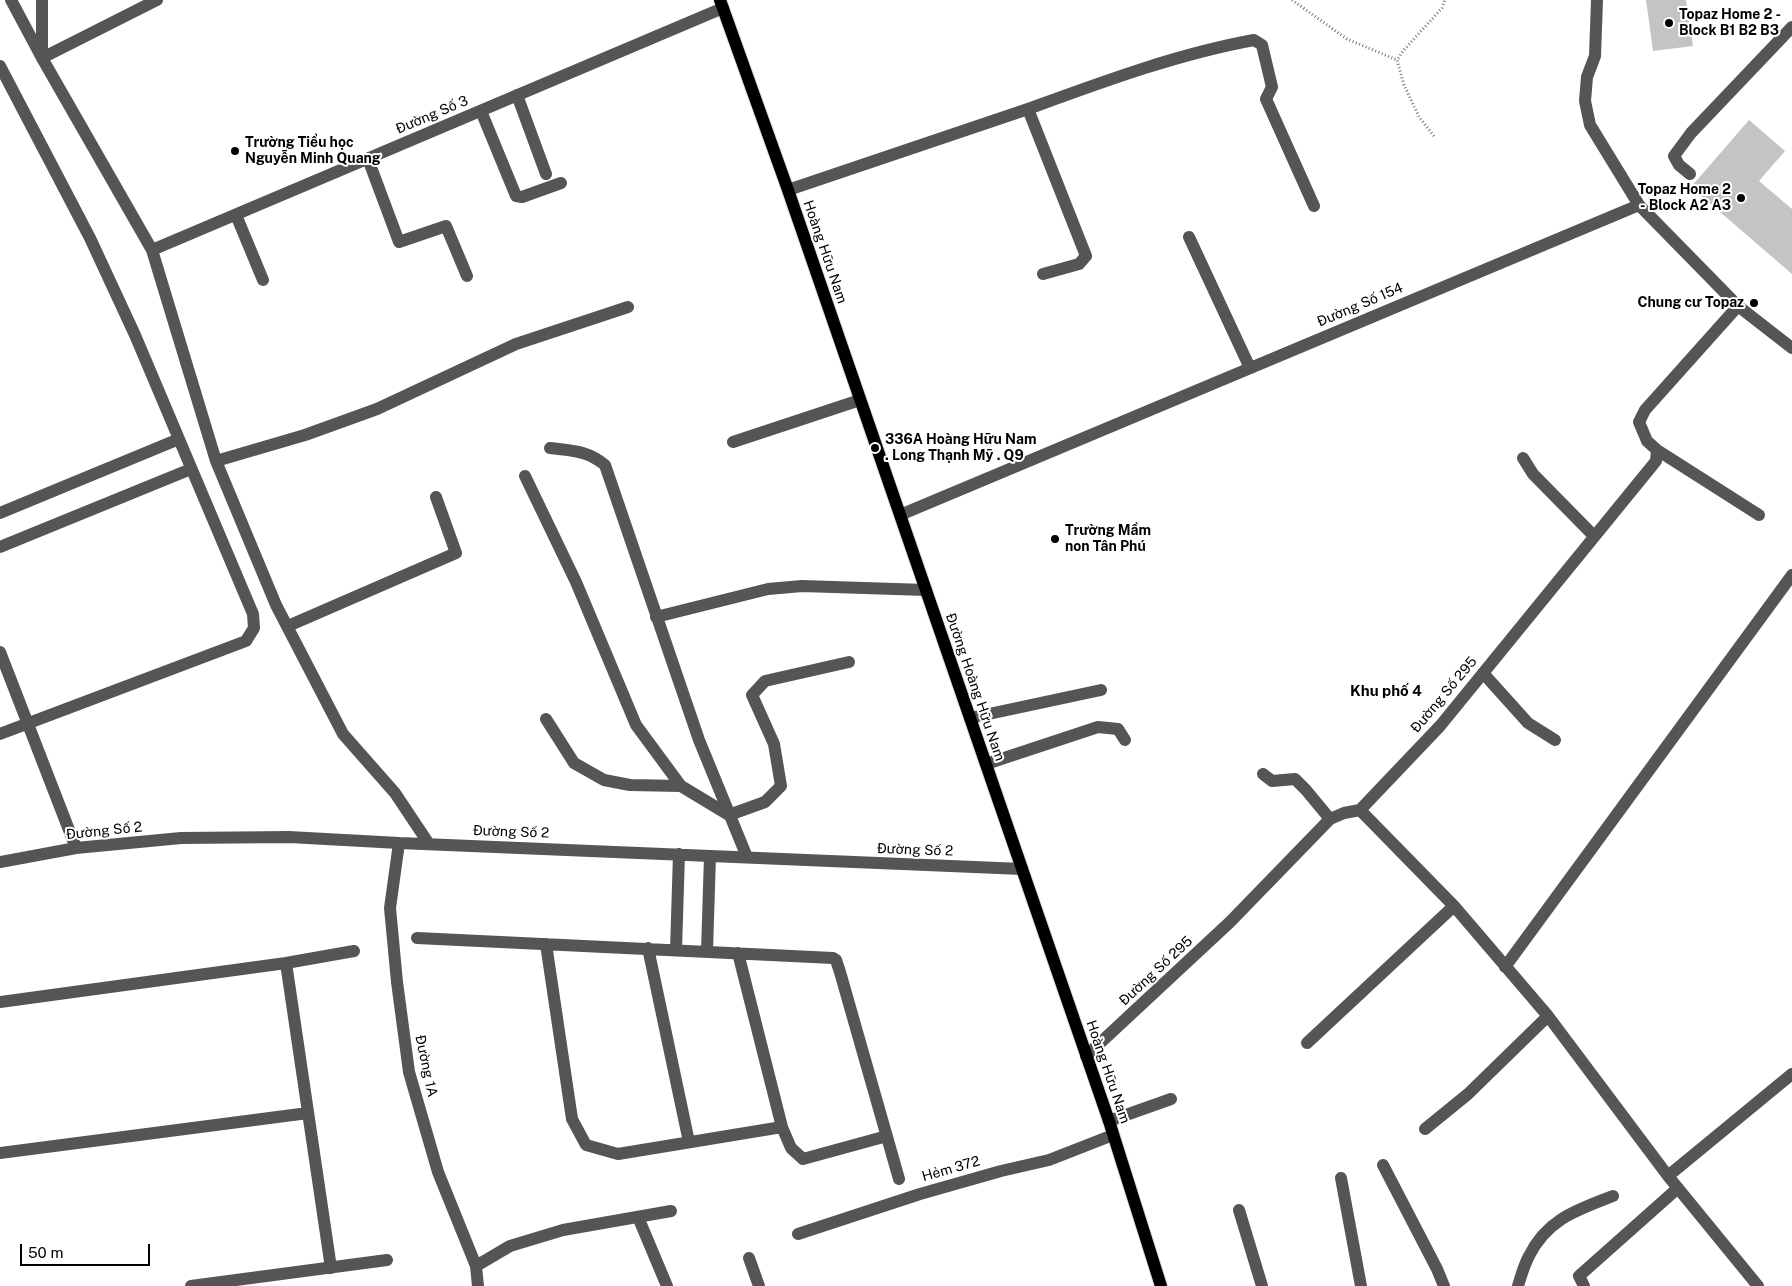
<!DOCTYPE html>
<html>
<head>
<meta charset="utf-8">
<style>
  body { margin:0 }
  #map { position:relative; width:1792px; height:1286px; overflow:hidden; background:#fff; font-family:"Public Sans",sans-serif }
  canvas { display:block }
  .scale { position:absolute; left:20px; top:1244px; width:130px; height:22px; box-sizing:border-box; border:2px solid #000; border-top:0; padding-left:6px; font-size:15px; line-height:18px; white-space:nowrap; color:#000; -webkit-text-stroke:4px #fff; paint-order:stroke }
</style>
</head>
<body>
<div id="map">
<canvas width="1792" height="1286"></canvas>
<div class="scale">50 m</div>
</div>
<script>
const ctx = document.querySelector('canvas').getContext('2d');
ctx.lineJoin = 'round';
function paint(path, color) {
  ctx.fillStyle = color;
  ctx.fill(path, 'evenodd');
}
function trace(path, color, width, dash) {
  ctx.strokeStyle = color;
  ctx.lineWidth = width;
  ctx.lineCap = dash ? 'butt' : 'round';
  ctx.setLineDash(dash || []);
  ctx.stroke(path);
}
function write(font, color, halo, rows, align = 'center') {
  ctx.font = font + ' "Public Sans",sans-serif';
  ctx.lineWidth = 4;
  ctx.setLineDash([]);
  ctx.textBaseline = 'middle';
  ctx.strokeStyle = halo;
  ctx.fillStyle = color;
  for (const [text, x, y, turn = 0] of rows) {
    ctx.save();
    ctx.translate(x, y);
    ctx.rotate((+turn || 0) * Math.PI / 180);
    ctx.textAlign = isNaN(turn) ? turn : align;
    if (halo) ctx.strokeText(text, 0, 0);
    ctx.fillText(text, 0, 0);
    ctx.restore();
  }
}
const building = new Path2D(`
  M 1646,0 L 1686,0 L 1693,46 L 1653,51 Z
  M 1749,120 L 1785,151 L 1759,181 L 1792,209 L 1792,274 L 1691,187 Z`);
const path = new Path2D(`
  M 1292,0 L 1347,39 L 1397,60
  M 1434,136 L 1419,117 L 1404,85 L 1397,60 L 1403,51 L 1442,8 L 1445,0`);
const minor = new Path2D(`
  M 11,0 L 42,58 L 152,250 L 216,461 L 276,605 L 343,734 L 395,793 L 429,844
  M 42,0 L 42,56
  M 1597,0 L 1595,56 L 1587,77 L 1585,101 L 1590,125 L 1639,205 L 1738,306 L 1792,348
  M 42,58 L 157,0
  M 0,66 L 90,238 L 135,335 L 253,614 L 254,628 L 246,641 L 0,734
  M 517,95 L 546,174
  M 1028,109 C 1102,82 1177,54 1254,40 L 1262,45 L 1272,87 L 1266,99 L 1314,206
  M 481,111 L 516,196 L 522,197 L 561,183
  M 368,159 L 399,242 L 446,226 L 467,276
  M 1690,174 L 1679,165 L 1674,156 L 1691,133 L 1792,27
  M 788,190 L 1028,109 L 1086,256 L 1079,264 L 1043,274
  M 236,215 L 263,280
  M 1189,237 L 1250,368
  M 152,250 L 723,8
  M 733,442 L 860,400
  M 550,448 C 572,451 587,450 605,465 L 699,740 L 747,857
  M 1657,450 L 1759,515
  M 1523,458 L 1533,474 L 1594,536
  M 216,461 L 305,435 L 377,409 L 516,344 L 628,307
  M 525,476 L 576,582 L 636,725 L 681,786 L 729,815 L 765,802 L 781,786 L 774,744 L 752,695 L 765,681 L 849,662
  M 0,513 L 179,439
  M 900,515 L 1639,205
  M 0,547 L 191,469
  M 656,617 L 768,589 L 802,586 L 926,590
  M 288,626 L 456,553 L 436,497
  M 0,652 L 76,848
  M 1483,673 L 1528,723 L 1555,740
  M 970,718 L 1101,690
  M 546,719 L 574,763 L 604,780 L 630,785 L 681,786
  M 986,764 L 1098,727 L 1118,729 L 1125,740
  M 1263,774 L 1272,781 L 1295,779 L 1306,790 L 1330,819
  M 1360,810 L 1454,906 L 1548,1016 L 1668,1176 L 1758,1286
  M 399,843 L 390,908 L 397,982 L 409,1072 L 438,1172 L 476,1266 L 478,1286
  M 0,862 L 76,848 L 181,838 L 289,837 L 399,843 L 1022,869
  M 417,938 L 833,958 L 836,960 L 840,972 L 899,1179
  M 546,944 L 572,1119 L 586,1145 L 618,1154 L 782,1127
  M 648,948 L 689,1142
  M 676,950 L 679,854
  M 707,951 L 710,856
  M 738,953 L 782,1127 L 791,1148 L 803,1159 L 887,1136
  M 286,963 L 331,1268
  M 1505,967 L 1792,575
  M 0,1002 L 286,963 L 354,951
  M 1307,1043 L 1454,906
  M 1086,1056 L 1230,922 L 1330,819 L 1344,813 L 1360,810 L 1440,726 L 1656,461 L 1657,450 L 1647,441 L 1639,422 L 1645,410 L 1738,306
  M 1109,1121 L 1171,1099
  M 1425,1129 L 1468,1094 L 1548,1016
  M 0,1153 L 308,1113
  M 1383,1165 L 1437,1269 L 1444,1286
  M 1668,1176 L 1792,1074
  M 1341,1178 L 1361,1286
  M 1239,1210 L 1262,1286
  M 638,1217 L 667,1286
  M 798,1234 L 920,1194 L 1001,1171 L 1049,1160 L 1113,1135
  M 749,1258 L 759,1286
  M 476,1266 L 510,1246 L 563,1230 L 671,1211
  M 191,1286 L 387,1260
  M 1518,1286 C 1521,1276 1524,1265 1529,1256 C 1547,1219 1577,1210 1613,1196
  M 1584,1286 L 1579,1276 L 1678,1188`);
const major = new Path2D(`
  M 720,0 L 788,190 L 1109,1121 L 1161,1286`);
const markers = [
  [1669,23,5,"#000"],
  [235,151,5,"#000"],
  [1741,198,5,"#000"],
  [1754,303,5,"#000"],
  [875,448,5,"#000"],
  [1055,539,5,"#000"]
];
const poiNames = [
  ["Topaz Home 2 -",1679,15],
  ["Block B1 B2 B3",1679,31],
  ["Trường Tiểu học",245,143],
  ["Nguyễn Minh Quang",245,159],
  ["Topaz Home 2",1731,190,"right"],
  ["- Block A2 A3",1731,206,"right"],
  ["Chung cư Topaz",1744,303,"right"],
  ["336A Hoàng Hữu Nam",885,440],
  [". Long Thạnh Mỹ . Q9",885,456],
  ["Trường Mầm",1065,531],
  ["non Tân Phú",1065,547]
];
const streetNames = [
  ["Đường Số 3",432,115,-23],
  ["Hoàng Hữu Nam",825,252,71],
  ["Đường Số 154",1360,305,-23],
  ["Đường Hoàng Hữu Nam",975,687,71],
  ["Đường Số 295",1444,695,-50],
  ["Đường Số 2",104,831,-6],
  ["Đường Số 2",511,832,2],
  ["Đường Số 2",915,850,2],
  ["Đường Số 295",1156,971,-43],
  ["Đường 1A",426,1066,78],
  ["Hoàng Hữu Nam",1108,1072,71],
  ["Hẻm 372",951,1169,-16]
];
const neighbourhoodNames = [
  ["Khu phố 4",1386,691]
];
paint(building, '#c4c4c4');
trace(major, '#dbdbdb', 14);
trace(path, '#777', 3, [1, 2.5]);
trace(minor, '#555', 12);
trace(major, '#000', 12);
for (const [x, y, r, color] of markers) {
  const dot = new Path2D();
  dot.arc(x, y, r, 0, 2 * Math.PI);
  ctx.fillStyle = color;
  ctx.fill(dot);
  trace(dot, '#fff', 2);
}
write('bold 14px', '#000', '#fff', poiNames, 'left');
write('14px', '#000', '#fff', streetNames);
write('bold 15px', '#000', '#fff', neighbourhoodNames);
</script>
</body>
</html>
